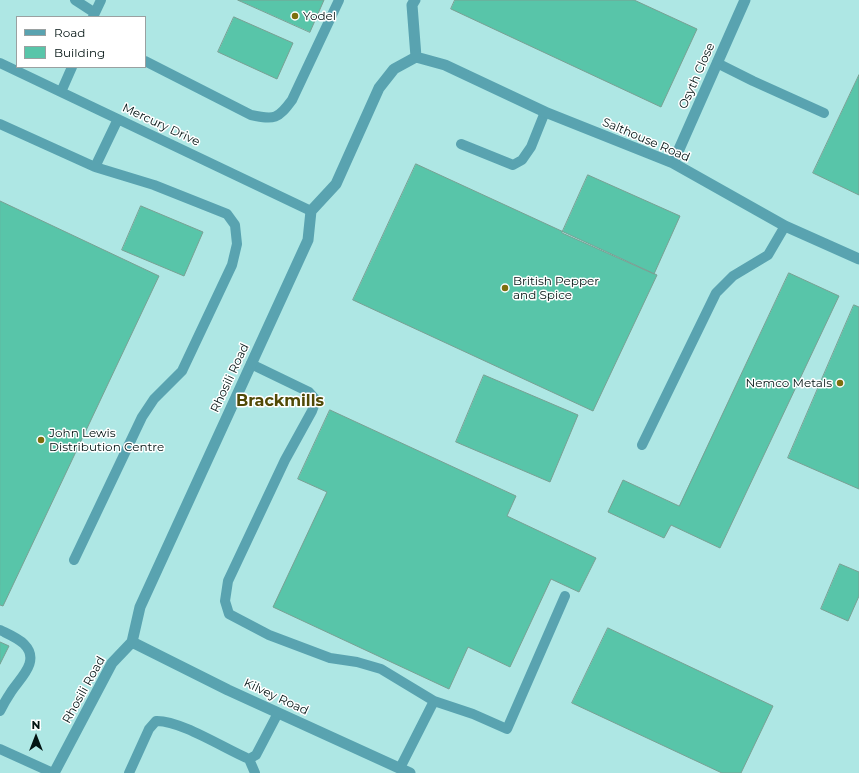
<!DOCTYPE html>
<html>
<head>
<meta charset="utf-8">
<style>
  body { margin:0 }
  #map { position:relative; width:859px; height:773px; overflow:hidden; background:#c4f3f0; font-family:Montserrat,sans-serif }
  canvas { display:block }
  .legend { position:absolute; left:16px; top:16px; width:130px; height:52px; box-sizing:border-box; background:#fff; border:1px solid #9aa1a1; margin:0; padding:5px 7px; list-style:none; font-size:12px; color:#031413 }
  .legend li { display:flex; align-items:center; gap:8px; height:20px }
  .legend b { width:20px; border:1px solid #9aa1a1 }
  .north { position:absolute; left:16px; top:717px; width:40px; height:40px; -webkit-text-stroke:3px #fff; paint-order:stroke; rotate:0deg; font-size:11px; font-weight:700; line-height:16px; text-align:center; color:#031413 }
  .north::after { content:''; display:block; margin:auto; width:14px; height:18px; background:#031413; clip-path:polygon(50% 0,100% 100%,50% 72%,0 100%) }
</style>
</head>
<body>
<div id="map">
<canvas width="859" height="773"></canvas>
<ul class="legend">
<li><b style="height:5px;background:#59a3b0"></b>Road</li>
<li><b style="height:11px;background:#58c5a9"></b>Building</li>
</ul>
<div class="north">N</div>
</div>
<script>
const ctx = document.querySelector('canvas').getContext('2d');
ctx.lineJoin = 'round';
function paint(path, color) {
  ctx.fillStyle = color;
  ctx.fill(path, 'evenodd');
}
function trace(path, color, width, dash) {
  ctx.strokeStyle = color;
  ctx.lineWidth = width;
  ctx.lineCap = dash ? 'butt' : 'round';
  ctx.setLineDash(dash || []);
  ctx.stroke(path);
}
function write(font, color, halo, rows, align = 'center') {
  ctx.font = font + ' Montserrat,sans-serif';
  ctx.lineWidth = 3;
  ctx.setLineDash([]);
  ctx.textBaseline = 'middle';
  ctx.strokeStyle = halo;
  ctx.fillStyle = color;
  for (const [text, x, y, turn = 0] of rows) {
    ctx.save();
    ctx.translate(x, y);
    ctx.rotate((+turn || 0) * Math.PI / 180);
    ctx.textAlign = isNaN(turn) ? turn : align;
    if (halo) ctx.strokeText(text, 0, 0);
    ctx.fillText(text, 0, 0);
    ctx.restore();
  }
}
const built = new Path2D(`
  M 0,0 L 859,0 L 859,773 L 0,773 ZM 17,17 L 145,17 L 145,67 L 17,67 Z`);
const building = new Path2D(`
  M 238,0 L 324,0 L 310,32 Z
  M 455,0 L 634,0 L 697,29 L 661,107 L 451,9 Z
  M 234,17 L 293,43 L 277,79 L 218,52 Z
  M 859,75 L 859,195 L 813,173 Z
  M 416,164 L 657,275 L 593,411 L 353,300 Z
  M 588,175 L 680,216 L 654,274 L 562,233 Z
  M 0,201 L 159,276 L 3,606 L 0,605 Z
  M 141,206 L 203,232 L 184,276 L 122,250 Z
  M 789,273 L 839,296 L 720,548 L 671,525 L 664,538 L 608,512 L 623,480 L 679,506 Z
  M 854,305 L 859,307 L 859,489 L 788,458 Z
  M 484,375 L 578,415 L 550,482 L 456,442 Z
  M 330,410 L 516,496 L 507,516 L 596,558 L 579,592 L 551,579 L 510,667 L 468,647 L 449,689 L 273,607 L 327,492 L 298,479 Z
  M 840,564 L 859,572 L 859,596 L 848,621 L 821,609 Z
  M 608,628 L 773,706 L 741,773 L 722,773 L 572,703 Z
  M 0,642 L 9,646 L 0,664 Z`);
const service = new Path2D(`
  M 75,0 L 95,13
  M 93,17 L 101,0
  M 145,61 L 251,115 C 275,120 278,119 292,100 L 339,0
  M 0,63 L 311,211
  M 717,63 L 753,81 L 824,113
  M 61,92 L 72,67
  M 0,124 L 95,167 L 118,119
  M 461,144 L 513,165 L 522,160 L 531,147 L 545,112
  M 251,364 L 309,392 L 316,400 L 312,411 L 285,460 L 228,581 L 225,601 L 229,614 L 269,635 L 330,658 L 357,662 L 381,669 L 434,701
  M 642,445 L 716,293 L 733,276 L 768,255 L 785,226
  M 74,560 L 142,417 L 154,399 L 182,371 L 232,265 L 237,244 L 235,225 L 227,214 L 154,185 L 95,167
  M 0,630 C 8,634 18,638 24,644 C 41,661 20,678 11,692 C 7,698 3,705 0,711
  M 0,749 L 53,773
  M 249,759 L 255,773
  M 400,768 L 434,701 L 473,714 L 507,729 L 565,596
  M 129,773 L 149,729 L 156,721 C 180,720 225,749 249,759 L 256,755 L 278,713`);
const minor = new Path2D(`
  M 416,57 L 445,65 L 545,112 L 673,163 L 785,226 L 859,259
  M 673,163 L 745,0
  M 132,642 L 228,690 L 410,773
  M 54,773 L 112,663 L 132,642 L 140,607 L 308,240 L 311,211 L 336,184 L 379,88 L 394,69 L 416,57 L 412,5 L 415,0`);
const markers = [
  [295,16,4,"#7c6f0e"],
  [505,288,4,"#7c6f0e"],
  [840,383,4,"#7c6f0e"],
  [41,440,4,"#7c6f0e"]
];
const poiNames = [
  ["Yodel",303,16],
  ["British Pepper",513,281],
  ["and Spice",513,295],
  ["Nemco Metals",832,383,"right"],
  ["John Lewis",49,433],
  ["Distribution Centre",49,447]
];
const streetNames = [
  ["Osyth Close",697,76,-66],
  ["Mercury Drive",161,125,25],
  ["Salthouse Road",646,140,23],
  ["Rhosili Road",230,378,-65],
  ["Rhosili Road",84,690,-61],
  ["Kilvey Road",276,697,25]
];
const districtNames = [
  ["Brackmills",280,401]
];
paint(built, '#aee7e4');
paint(building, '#58c5a9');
trace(building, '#78a194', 1);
trace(service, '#59a3b0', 10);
trace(minor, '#59a3b0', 11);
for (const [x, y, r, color] of markers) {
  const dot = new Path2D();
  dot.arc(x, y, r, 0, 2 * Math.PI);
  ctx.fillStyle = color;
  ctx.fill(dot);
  trace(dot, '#fff', 1.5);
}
write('12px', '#031413', '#fff', poiNames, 'left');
write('12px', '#031413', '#fff', streetNames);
write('bold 16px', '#514906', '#fff', districtNames);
</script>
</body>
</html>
